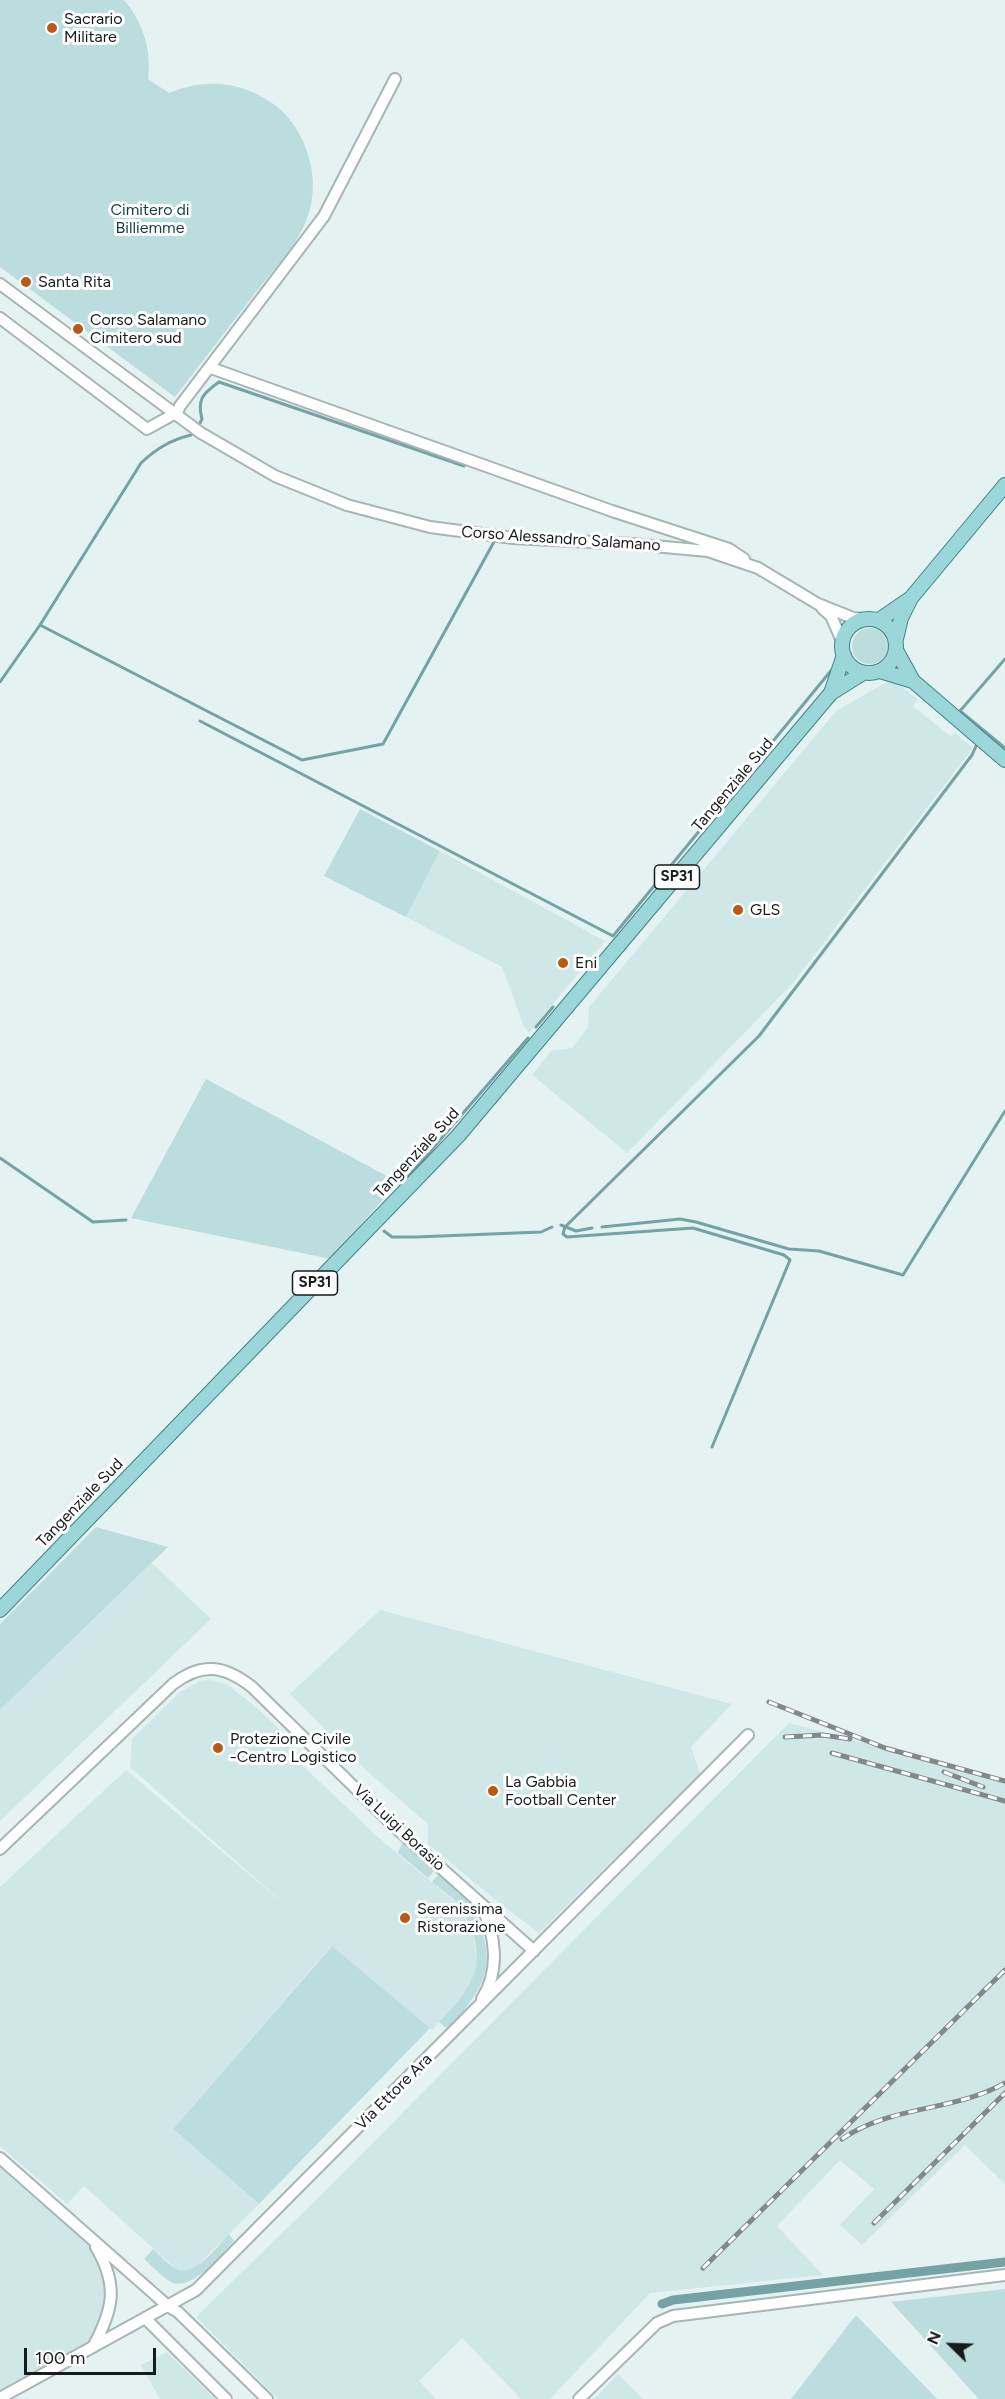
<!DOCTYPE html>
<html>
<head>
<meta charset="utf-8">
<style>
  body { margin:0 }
  #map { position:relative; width:1005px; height:2399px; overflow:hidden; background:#e4f2f2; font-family:Figtree,sans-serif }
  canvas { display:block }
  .north { position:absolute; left:921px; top:2315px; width:60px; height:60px; -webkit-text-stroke:4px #fff; paint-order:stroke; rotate:293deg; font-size:16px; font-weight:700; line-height:24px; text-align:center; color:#161b1b }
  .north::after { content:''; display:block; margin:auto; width:21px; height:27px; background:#161b1b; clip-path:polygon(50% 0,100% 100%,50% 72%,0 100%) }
  .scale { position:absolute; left:24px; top:2348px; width:132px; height:27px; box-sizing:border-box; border:3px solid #161b1b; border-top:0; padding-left:8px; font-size:18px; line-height:21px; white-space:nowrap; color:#161b1b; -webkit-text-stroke:4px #fff; paint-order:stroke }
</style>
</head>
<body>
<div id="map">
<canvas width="1005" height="2399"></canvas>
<div class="north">N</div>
<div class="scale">100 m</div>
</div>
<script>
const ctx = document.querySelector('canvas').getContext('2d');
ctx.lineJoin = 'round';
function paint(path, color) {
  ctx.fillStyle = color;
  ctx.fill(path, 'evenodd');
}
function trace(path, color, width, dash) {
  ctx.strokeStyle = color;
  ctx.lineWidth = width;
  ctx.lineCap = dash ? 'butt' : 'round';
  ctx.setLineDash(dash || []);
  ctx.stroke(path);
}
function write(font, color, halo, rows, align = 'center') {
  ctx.font = font + ' Figtree,sans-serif';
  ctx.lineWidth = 6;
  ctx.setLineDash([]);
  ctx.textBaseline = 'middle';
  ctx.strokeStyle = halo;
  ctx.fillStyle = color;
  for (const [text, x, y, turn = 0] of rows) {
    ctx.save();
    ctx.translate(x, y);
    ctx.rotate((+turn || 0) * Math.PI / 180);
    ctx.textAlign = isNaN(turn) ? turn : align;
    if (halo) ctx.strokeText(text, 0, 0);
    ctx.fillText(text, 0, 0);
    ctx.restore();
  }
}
const built = new Path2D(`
  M 892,679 L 918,700 L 913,706 L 950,736 L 955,733 L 973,748 L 793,983 L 627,1153 L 532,1075 L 551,1051 L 572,1048 L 580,1038 L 588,1027 L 589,1007 L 836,711 Z
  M 440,851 L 605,941 L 529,1033 L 524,1027 L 502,967 L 406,917 Z
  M 152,1563 L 211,1619 L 0,1821 L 0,1710 Z
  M 380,1610 L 732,1704 L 691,1747 L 700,1774 L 539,1933 L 493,1898 L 428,1844 L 428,1824 L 359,1764 L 290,1694 Z
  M 209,1679 L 228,1685 L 256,1707 L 294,1743 L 288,1751 L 300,1763 L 382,1841 L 458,1904 L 465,1914 L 473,1933 L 477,1960 L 471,1984 L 462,1998 L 432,2030 L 331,1946 L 173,2129 L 259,2204 L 195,2268 L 186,2271 L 175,2268 L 84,2186 L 67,2204 L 0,2146 L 0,1887 L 126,1770 L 291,1910 L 130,1767 L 132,1739 L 180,1692 L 200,1681 Z
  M 789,1723 L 1005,1780 L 1005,2184 L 965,2145 L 862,2245 L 840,2225 L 874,2189 L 840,2160 L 777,2226 L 823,2275 L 650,2293 L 550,2399 L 521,2399 L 462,2338 L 419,2381 L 436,2399 L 278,2399 L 196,2317 L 323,2193 Z
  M 0,2167 L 91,2246 L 99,2258 L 105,2273 L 108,2303 L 92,2340 L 0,2390 Z
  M 167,2352 L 215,2399 L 160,2399 L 141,2365 Z
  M 618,2374 L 643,2399 L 594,2399 Z`);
const green = new Path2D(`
  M 0,0 L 124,0 C 143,22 152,51 148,79 L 169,93 C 205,78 240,81 272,103 C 304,125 320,172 310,209 C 302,241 276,266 256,292 C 229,327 202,362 175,397 L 0,267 Z
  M852 646a18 18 0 1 1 36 0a18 18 0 1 1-36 0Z
  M 360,809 L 440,851 L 406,917 L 324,876 Z
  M 206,1079 L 398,1182 L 331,1259 L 131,1218 Z
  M 96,1527 L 168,1547 L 0,1710 L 0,1624 Z
  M 402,1843 L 434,1871 L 428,1878 L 398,1853 Z
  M 438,1875 C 449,1883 461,1891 469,1902 C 475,1910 478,1919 481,1927 C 492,1961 487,1981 465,2009 C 460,2016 453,2024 446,2028 L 439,2022 C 467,1994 487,1969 471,1928 C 467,1919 464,1910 457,1903 C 450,1895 440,1889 432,1882 Z
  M 332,1946 L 430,2028 L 259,2204 L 173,2129 Z
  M 229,2234 L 234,2241 C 221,2254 190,2295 169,2281 C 162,2276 152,2266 144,2259 L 153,2249 C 160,2255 167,2264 175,2268 C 195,2279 217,2246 229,2234 Z
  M 1005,2289 L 1005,2399 L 979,2399 L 891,2302 Z
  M 856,2315 L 937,2399 L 791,2399 Z`);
const stream = new Path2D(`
  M 200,423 L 202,419 C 197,400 202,394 219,382 L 464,466
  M 40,625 L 302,760 L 383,744 L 495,540
  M 0,682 L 40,625 L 141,463 C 157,448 171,440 191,435
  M 960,711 L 1005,659
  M 960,711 L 1005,748
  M 200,721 L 613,936 L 834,667
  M 536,1027 L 553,1007
  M 0,1158 L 93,1222 L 126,1220
  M 401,1185 L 528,1038
  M 561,1225 L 576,1231 L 592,1228
  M 602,1227 L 680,1219 L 696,1222 L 789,1249 L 819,1251 L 903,1275 L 1005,1111
  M 384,1231 L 392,1237 L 416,1237 L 541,1232 L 552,1227
  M 712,1447 L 790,1260 L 784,1255 L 693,1228 L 567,1237 L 563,1234 L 565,1227 L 759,1036 L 972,755 L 977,744`);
const canal = new Path2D(`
  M 662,2304 L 673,2300 L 1005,2262`);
const minor = new Path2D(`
  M 0,284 L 201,433 L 275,476 L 347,505 L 430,527 L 513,538 L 632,544 L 708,551 L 758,568 L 818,604 L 853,618 L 866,619
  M 0,318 L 147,429 L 174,414
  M 211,368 L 612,511 L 729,549 L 744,559
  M 176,415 L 180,406 L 324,216 L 395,79
  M 822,608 L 831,616 L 842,641
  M 0,1849 L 173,1684 C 202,1662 224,1665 252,1687 L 395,1827 L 534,1951
  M 481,1906 C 496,1934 500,1971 482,1999
  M 0,2158 L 169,2307 L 178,2312 L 267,2399
  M 146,2319 L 226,2399
  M 93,2347 C 113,2310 119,2286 96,2247
  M 0,2398 L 196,2290 L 748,1735
  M 579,2399 L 657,2323 L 673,2316 L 1005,2275`);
const major = new Path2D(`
  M842 646a27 27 0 1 1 54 0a27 27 0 1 1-54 0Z
  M 879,620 L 911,598 L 1005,485
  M 896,639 L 901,618 L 910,600
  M 896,650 L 913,681 L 1005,760
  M 880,671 L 913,681
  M 831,693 L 844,655
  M 0,1610 L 458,1136 L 831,693 L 863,673`);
const rail = new Path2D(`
  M 769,1702 L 885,1748 L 1005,1781
  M 785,1737 L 823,1735 L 850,1739
  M 832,1753 L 1005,1801
  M 944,1772 L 983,1787
  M 842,2139 C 891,2105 954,2112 1005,2083
  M 874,2223 L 1005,2093
  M 703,2268 L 1005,1970`);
const markers = [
  [52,28,6,"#b95817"],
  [26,282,6,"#b95817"],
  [78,329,6,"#b95817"],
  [738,910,6,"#b95817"],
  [563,963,6,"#b95817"],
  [218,1748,6,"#b95817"],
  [493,1791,6,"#b95817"],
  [405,1918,6,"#b95817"]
];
const shields = [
  [677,877,45],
  [315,1283,45]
];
const shieldNames = [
  ["SP31",677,877],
  ["SP31",315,1283]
];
const poiNames = [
  ["Sacrario",64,19],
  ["Militare",64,37],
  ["Santa Rita",38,282],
  ["Corso Salamano",90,320],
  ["Cimitero sud",90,338],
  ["GLS",750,910],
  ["Eni",575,963],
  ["Protezione Civile",230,1739],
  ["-Centro Logistico",230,1757],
  ["La Gabbia",505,1782],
  ["Football Center",505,1800],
  ["Serenissima",417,1909],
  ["Ristorazione",417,1927]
];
const parkNames = [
  ["Cimitero di",150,210],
  ["Billiemme",150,228]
];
const streetNames = [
  ["Corso Alessandro Salamano",561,539,4],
  ["Tangenziale Sud",733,785,-50],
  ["Tangenziale Sud",417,1153,-47],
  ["Tangenziale Sud",80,1503,-46],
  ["Via Luigi Borasio",399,1828,43],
  ["Via Ettore Ara",394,2092,-45]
];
paint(built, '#d0e7e8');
paint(green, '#bcddde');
trace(stream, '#75a2a4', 3);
trace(canal, '#75a2a4', 9);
trace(minor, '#a8b5b5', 14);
trace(major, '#418386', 16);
trace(minor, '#fff', 10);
trace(major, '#9bd6d9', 14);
trace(rail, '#818a8a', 5);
trace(rail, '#fff', 3, [9]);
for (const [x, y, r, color] of markers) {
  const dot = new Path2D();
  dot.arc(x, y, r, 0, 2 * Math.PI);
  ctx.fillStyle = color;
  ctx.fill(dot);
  trace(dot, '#fff', 2);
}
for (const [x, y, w] of shields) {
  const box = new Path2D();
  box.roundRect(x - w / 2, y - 12, w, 24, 4.5);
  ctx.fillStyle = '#fff';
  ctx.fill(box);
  trace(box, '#161b1b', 1.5);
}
write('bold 15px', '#161b1b', null, shieldNames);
write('16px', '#161b1b', '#fff', poiNames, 'left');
write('16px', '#143f41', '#fff', parkNames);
write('16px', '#161b1b', '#fff', streetNames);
</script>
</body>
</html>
